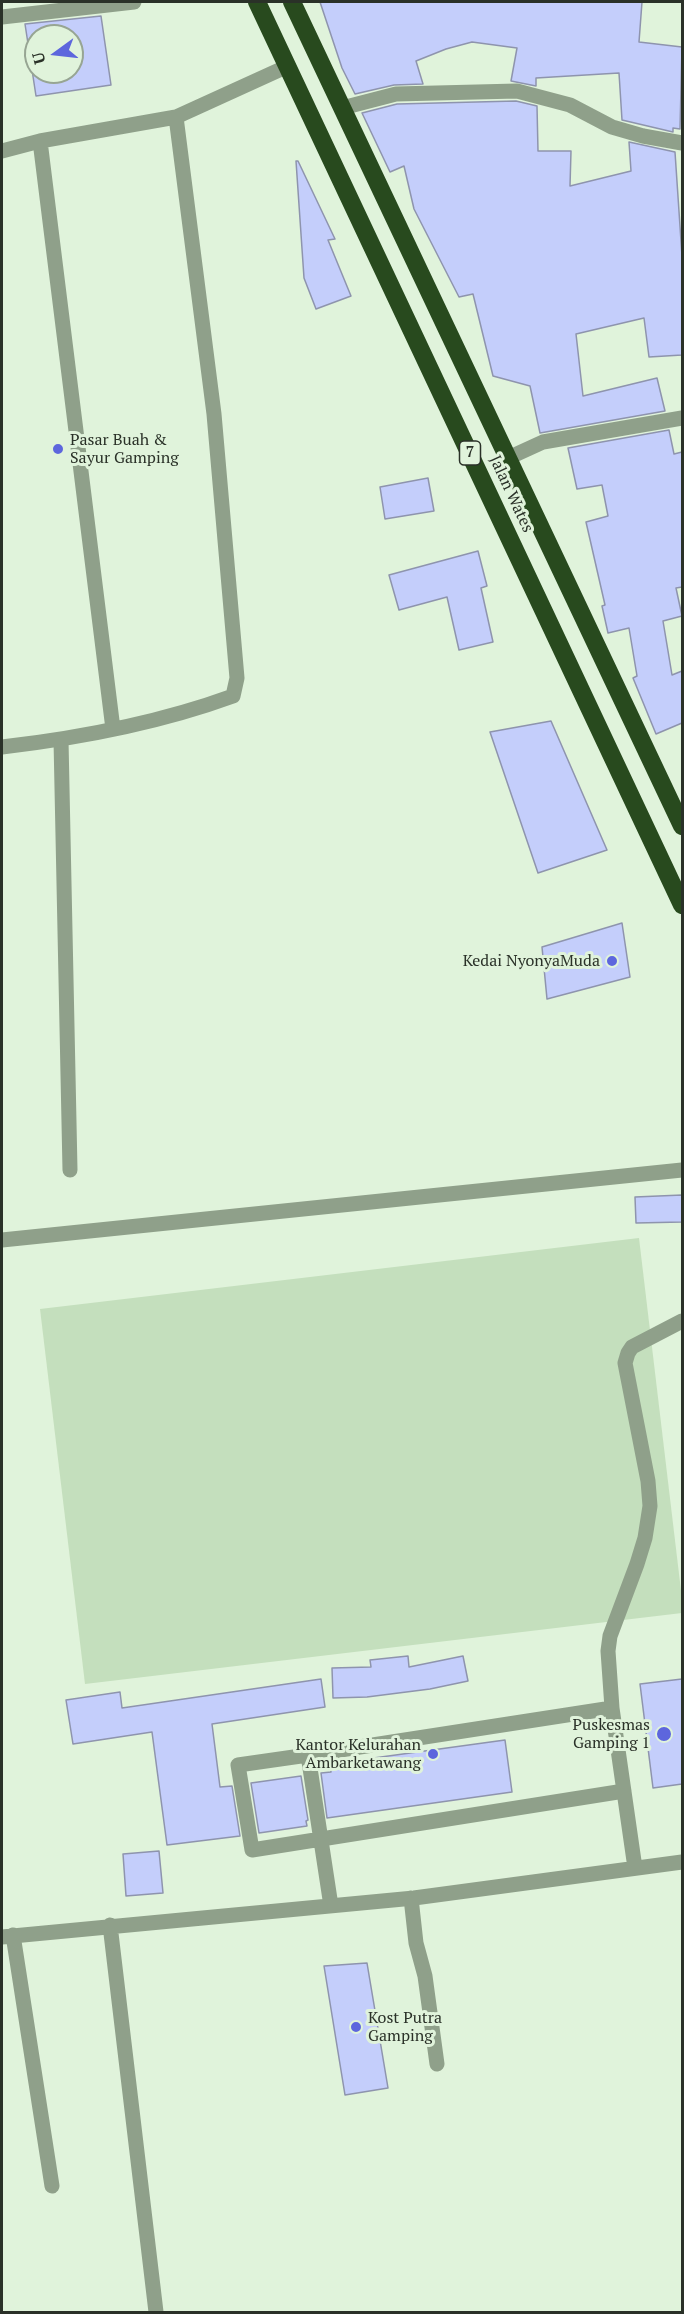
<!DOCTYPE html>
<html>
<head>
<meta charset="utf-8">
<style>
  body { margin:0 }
  #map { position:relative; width:684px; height:2314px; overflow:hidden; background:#e0f3db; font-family:"PT Serif",serif }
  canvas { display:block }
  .frame { position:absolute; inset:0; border:3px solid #2a3128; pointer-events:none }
  .north { position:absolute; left:24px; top:24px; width:60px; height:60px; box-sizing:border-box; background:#e0f3db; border:2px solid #97a593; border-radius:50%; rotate:255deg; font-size:16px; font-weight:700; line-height:24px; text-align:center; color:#2a3128 }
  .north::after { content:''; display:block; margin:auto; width:21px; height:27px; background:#5d66dd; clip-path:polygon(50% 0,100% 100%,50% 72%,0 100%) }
</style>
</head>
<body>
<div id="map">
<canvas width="684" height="2314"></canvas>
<div class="frame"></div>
<div class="north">U</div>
</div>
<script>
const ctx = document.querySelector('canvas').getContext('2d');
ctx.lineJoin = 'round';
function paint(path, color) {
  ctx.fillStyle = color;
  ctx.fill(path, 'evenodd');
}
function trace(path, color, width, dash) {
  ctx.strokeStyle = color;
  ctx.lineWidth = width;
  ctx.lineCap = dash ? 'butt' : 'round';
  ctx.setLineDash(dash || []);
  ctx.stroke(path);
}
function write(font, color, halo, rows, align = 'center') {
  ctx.font = font + ' "PT Serif",serif';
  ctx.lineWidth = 6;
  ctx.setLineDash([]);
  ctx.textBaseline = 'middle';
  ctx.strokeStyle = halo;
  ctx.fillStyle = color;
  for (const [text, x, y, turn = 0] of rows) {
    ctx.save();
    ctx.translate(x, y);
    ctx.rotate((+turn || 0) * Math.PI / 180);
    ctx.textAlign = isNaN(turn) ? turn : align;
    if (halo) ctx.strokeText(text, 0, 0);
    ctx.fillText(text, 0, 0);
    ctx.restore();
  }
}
const green = new Path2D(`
  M 639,1238 L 682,1599 L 682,1613 L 85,1684 L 40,1309 Z`);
const building = new Path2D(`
  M 320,2 L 642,2 L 639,42 L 682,47 L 680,129 L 673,128 L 673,132 L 622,120 L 619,73 L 536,78 L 536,86 L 511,81 L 517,48 L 472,42 L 446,49 L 416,61 L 423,84 L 394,85 L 355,94 L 342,68 Z
  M 101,16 L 111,85 L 36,96 L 25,24 ZM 36,36 L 72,36 L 72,72 L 36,72 Z
  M 516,101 L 537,106 L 538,151 L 571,151 L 570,186 L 631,171 L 629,142 L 675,152 L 682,256 L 682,355 L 649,357 L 644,318 L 576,334 L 583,396 L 657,378 L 665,411 L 540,433 L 530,386 L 493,376 L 473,294 L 459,297 L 414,209 L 404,166 L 390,172 L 362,113 L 397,104 Z
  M 296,161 L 298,161 L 335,239 L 328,240 L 351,296 L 316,309 L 304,278 Z
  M 669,430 L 674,454 L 682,452 L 682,587 L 676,588 L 682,616 L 663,621 L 672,675 L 682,671 L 682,723 L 656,734 L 633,678 L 637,676 L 629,628 L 608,633 L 602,606 L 605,605 L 586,522 L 608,516 L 602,485 L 577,489 L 568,448 Z
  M 428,478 L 434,511 L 385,519 L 380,487 Z
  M 478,551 L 487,586 L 481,588 L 493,642 L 459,650 L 447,597 L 399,610 L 389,575 Z
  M 551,721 L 607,850 L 538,873 L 490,732 Z
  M 622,923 L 630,977 L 547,999 L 542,947 Z
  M 682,1195 L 682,1222 L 636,1223 L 635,1197 Z
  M 408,1656 L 409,1667 L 463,1656 L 468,1681 L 430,1689 L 367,1697 L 333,1698 L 332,1668 L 371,1667 L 370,1660 Z
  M 321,1679 L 325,1707 L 212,1724 L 220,1787 L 232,1786 L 240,1836 L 167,1845 L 152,1732 L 73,1744 L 66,1700 L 120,1692 L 122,1708 Z
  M 682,1679 L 682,1784 L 653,1788 L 640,1684 Z
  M 505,1740 L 512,1792 L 327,1818 L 321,1773 L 331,1772 L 330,1764 Z
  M 301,1776 L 308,1820 L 306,1821 L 307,1826 L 259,1833 L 251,1783 Z
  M 159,1851 L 163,1893 L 126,1896 L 123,1854 Z
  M 367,1963 L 388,2088 L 345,2095 L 324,1966 Z`);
const minor = new Path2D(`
  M 2,17 L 134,2
  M 342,108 L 396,94 L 517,91 L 570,105 L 612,127 L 643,136 L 682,143
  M 40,141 L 113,729
  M 2,151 L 40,141 L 176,117 L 288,66
  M 508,458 L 543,442 L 682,418
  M 61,740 L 70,1170
  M 2,747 C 80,738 159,723 233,696 L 237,678 L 214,414 L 176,117
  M 2,1240 L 682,1170
  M 612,1708 L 608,1651 L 610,1636 L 637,1564 L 645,1538 L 650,1506 L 648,1481 L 625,1363 L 628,1353 L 632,1347 L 682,1321
  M 308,1755 L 238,1765 L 252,1850 L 624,1791
  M 411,1898 L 416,1943 L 425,1976 L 437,2064
  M 331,1906 L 308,1755 L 612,1708 L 635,1868
  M 110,1925 L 156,2312
  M 13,1935 L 52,2186
  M 2,1937 L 414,1898 L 682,1862`);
const highway = new Path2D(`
  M 257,2 L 682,905
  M 292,2 L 682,826`);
const markers = [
  [58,449,6,"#5d66dd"],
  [612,961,6,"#5d66dd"],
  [664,1734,8,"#5d66dd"],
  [433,1754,6,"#5d66dd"],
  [356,2027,6,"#5d66dd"]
];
const shields = [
  [470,453,21]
];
const shieldNames = [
  ["7",470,453]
];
const poiNames = [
  ["Pasar Buah &",70,440,"left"],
  ["Sayur Gamping",70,458,"left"],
  ["Kedai NyonyaMuda",600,961],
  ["Puskesmas",650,1725],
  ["Gamping 1",650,1743],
  ["Kantor Kelurahan",421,1745],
  ["Ambarketawang",421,1763],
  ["Kost Putra",368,2018,"left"],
  ["Gamping",368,2036,"left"]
];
const streetNames = [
  ["Jalan Wates",511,494,65]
];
paint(green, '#c4dfbd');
paint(building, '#c4cefb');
trace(building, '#8e94ad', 1.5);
trace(minor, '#8fa08a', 15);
trace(highway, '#284a1e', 18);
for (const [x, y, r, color] of markers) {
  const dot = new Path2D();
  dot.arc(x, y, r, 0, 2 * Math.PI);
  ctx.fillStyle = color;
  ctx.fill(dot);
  trace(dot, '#e0f3db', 2);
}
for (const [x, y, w] of shields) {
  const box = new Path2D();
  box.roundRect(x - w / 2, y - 12, w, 24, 4.5);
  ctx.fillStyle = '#e0f3db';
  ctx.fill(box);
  trace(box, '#2a3128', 1.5);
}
write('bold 15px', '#2a3128', null, shieldNames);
write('16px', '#2a3128', '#e0f3db', poiNames, 'right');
write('16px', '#2a3128', '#e0f3db', streetNames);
</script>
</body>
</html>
